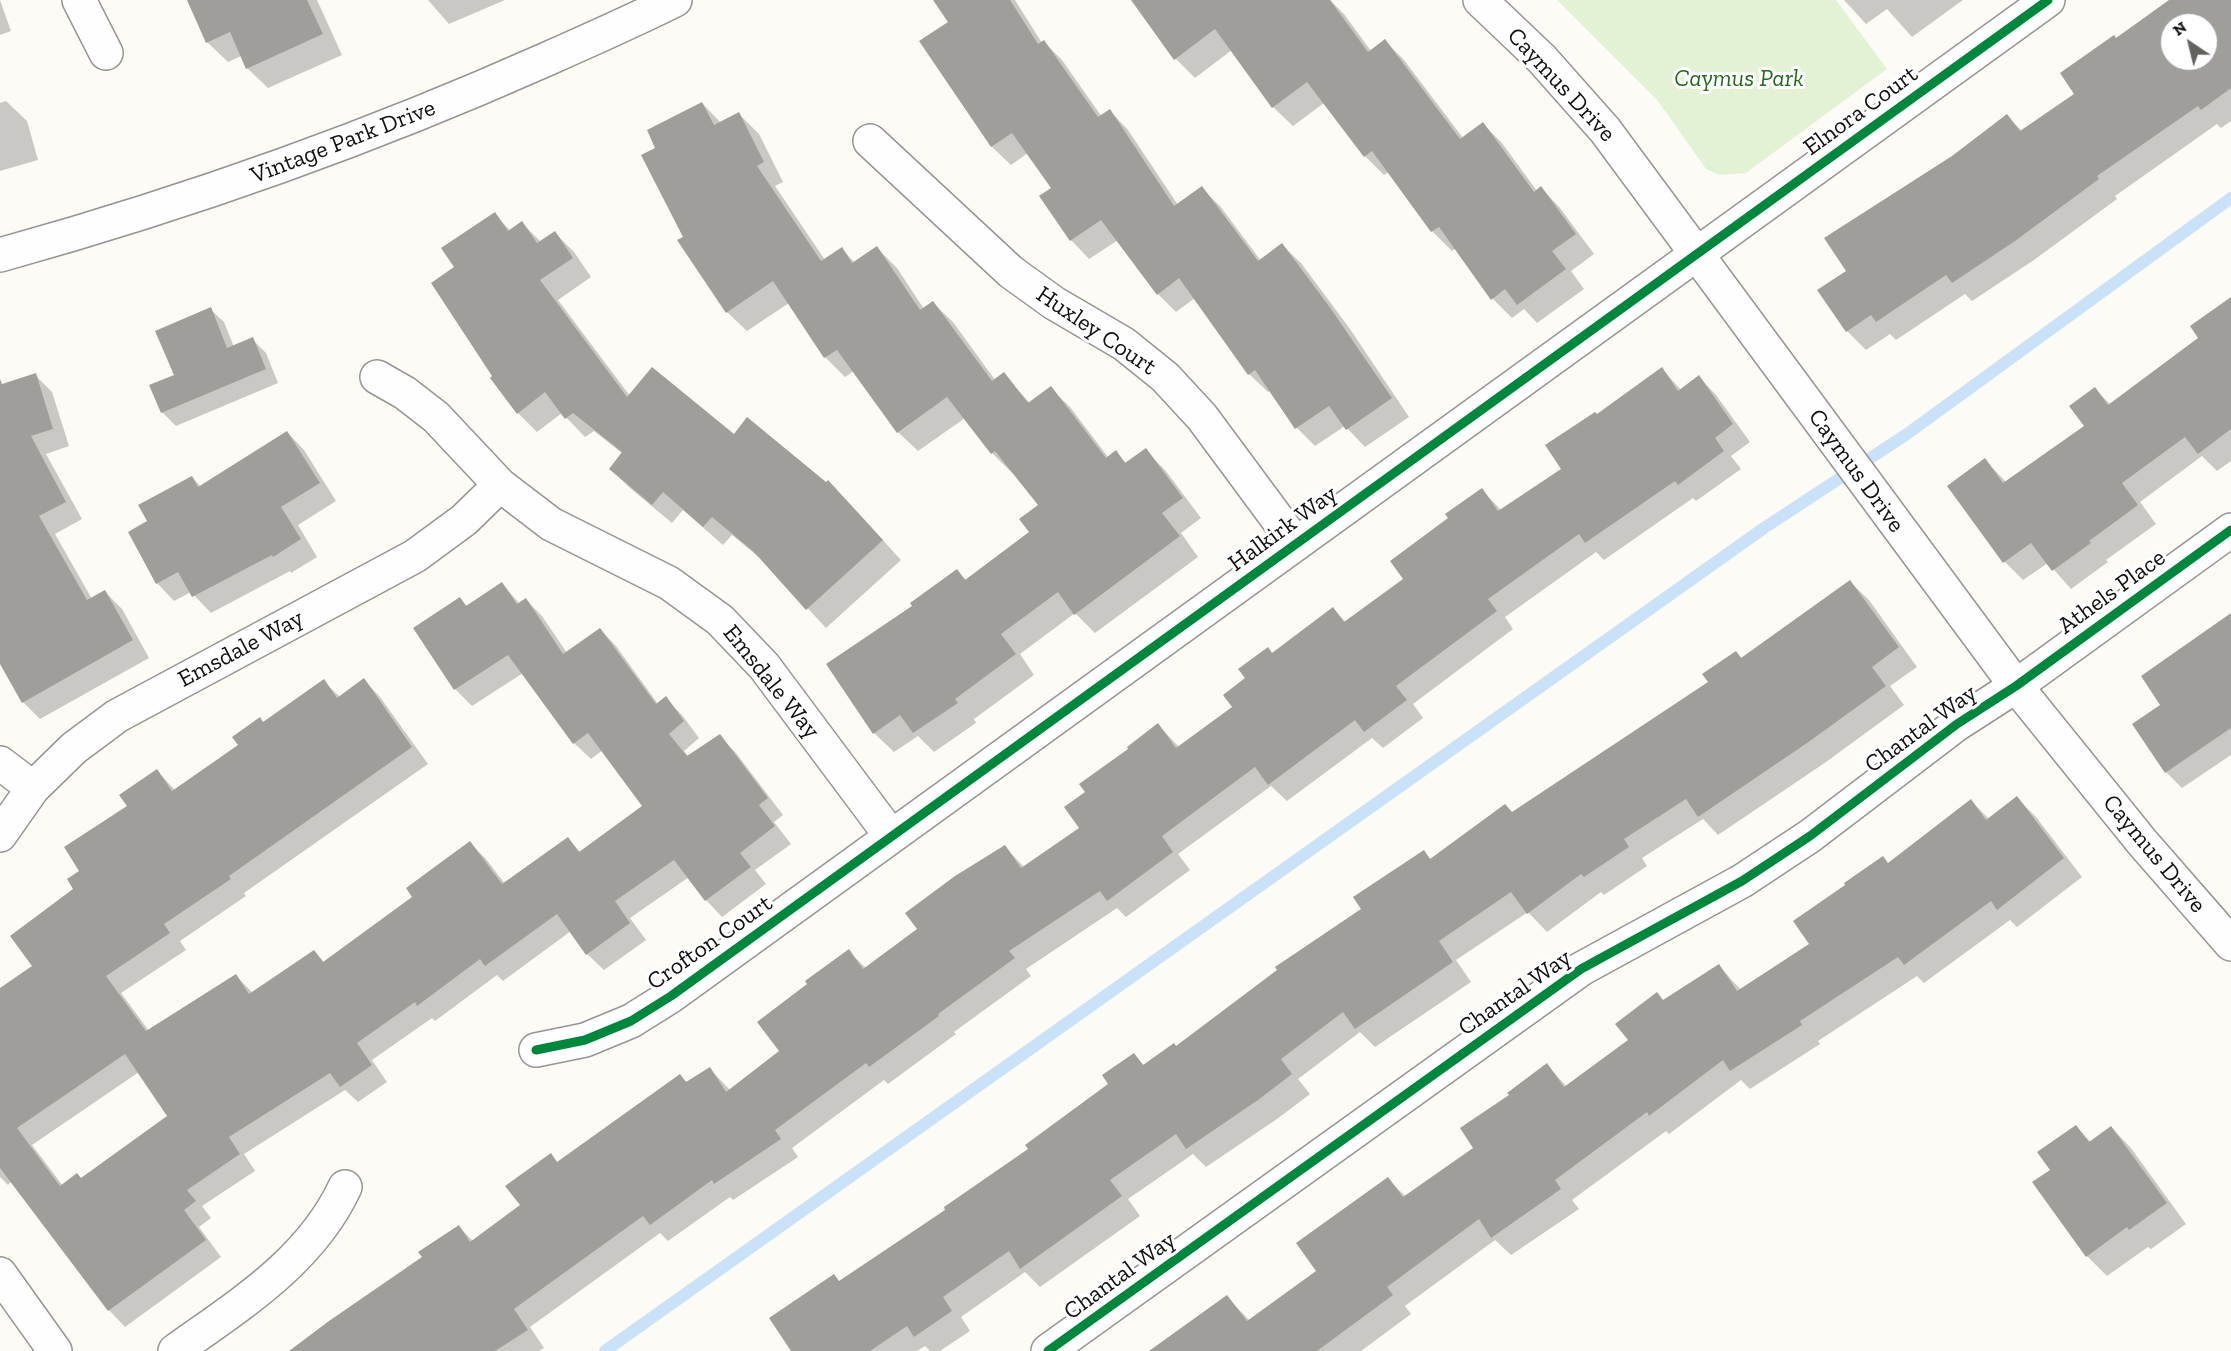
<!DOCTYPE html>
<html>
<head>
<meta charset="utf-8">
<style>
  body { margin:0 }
  #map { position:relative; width:2231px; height:1351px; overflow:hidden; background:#fcfbf5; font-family:"Zilla Slab",serif }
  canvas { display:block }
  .north { position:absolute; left:2159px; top:12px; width:60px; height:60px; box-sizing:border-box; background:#fff; border:2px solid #9f9f9f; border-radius:50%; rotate:325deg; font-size:16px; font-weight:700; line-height:24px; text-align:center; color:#0f0f0f }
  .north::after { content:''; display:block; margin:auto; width:21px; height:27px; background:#626260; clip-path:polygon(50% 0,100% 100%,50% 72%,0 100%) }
</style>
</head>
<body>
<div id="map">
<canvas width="2231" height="1351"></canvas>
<div class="north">N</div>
</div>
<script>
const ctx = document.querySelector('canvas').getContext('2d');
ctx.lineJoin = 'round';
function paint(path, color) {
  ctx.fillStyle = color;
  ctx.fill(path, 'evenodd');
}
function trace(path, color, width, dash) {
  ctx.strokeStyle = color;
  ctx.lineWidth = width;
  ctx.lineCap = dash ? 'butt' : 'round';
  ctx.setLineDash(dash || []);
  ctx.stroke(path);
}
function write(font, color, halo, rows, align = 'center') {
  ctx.font = font + ' "Zilla Slab",serif';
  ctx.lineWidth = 6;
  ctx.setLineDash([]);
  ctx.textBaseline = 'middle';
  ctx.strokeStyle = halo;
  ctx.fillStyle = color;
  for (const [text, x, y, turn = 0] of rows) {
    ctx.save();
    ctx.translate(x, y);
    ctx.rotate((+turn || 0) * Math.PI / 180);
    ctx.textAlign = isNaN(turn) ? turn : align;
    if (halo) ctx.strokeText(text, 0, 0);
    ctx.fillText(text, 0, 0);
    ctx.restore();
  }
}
const green = new Path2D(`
  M 1557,0 L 1836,0 L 1887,69 L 1746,173 L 1720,175 L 1706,169 L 1658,101 Z`);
const shadow = new Path2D(`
  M 0,0 L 11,31 L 0,35 Z
  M 207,0 L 317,0 L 342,55 L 268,88 L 247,68 L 241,56 L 228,62 L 207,42 Z
  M 428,0 L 505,0 L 449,24 Z
  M 935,0 L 1015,0 L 1042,43 L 1044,42 L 1062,60 L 1102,117 L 1110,111 L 1128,130 L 1178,205 L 1201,188 L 1220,206 L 1261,261 L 1282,245 L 1301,263 L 1350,329 L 1409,417 L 1365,447 L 1345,426 L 1315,446 L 1297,428 L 1271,390 L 1268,392 L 1249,374 L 1195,298 L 1176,312 L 1158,294 L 1118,240 L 1089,259 L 1071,240 L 1041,196 L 1053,189 L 1028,153 L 1011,165 L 992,147 L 921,41 L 950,23 Z
  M 1133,0 L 1330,0 L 1344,14 L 1371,51 L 1385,41 L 1404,60 L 1463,138 L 1483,124 L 1502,143 L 1537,191 L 1541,188 L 1560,208 L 1594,254 L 1571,271 L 1584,289 L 1537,323 L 1524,309 L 1512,318 L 1493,299 L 1456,248 L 1452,251 L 1432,231 L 1389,172 L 1384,175 L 1365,156 L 1324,103 L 1293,126 L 1273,107 L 1232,50 L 1195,78 L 1176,59 Z
  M 1844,0 L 1963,0 L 1912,37 L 1887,9 L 1866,24 Z
  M 2171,0 L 2231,1 L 2231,121 L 2221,128 L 2217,124 L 2115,196 L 2117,199 L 2034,260 L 1972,301 L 1965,294 L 1896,340 L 1890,334 L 1866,350 L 1847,331 L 1849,271 L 1953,157 L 2007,116 L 2023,132 L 2076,94 L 2116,40 ZM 2171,24 L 2207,24 L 2207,60 L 2171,60 Z
  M 6,101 L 27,121 L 38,160 L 0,171 L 0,103 Z
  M 702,103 L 721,123 L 739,114 L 759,134 L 783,182 L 775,186 L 825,260 L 842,249 L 855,263 L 877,248 L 897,268 L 924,309 L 933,303 L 953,322 L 995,380 L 1003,374 L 1030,403 L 1050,388 L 1070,407 L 1108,457 L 1116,452 L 1127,464 L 1145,450 L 1165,470 L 1201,518 L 1181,533 L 1198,557 L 1095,633 L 1075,613 L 1020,654 L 1034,675 L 974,719 L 976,723 L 934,752 L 918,736 L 894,752 L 874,733 L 914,606 L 957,571 L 967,581 L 1031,533 L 1040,506 L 1013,471 L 1012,473 L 992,453 L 965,418 L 918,451 L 898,432 L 854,371 L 845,377 L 825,357 L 789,303 L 747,331 L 727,312 L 684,237 L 657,149 Z
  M 494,214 L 511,231 L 522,223 L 541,242 L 555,233 L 574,252 L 591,277 L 558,300 L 630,396 L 734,436 L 847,501 L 901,560 L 826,628 L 767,564 L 732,535 L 723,545 L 683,510 L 672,523 L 630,488 L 611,469 L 623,454 L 594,431 L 585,437 L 562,413 L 537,432 L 518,413 L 494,376 L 456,268 Z
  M 2231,299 L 2231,461 L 2217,471 L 2202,456 L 2140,502 L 2156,524 L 2106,560 L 2108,562 L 2071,589 L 2048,563 L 2023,580 L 2005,562 L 1985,460 L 2007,483 L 2086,426 L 2095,389 L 2111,405 L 2200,338 Z
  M 210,309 L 224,322 L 234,347 L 252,339 L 266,353 L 278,383 L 176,426 L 162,412 L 176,375 Z
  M 1662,369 L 1681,390 L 1699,377 L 1716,395 L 1750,442 L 1731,456 L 1741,469 L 1696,501 L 1693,498 L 1604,560 L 1596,552 L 1505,617 L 1513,629 L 1413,704 L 1423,718 L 1383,748 L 1372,738 L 1287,801 L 1271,786 L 1178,854 L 1190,870 L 1126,917 L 1117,908 L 1026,969 L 1031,976 L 954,1032 L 956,1034 L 888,1084 L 884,1080 L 792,1148 L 798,1157 L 733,1200 L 730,1197 L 668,1241 L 660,1233 L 530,1327 L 544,1348 L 539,1351 L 294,1351 L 424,1258 L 459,1227 L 473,1241 L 522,1206 L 550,1155 L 558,1163 L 680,1076 L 688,1083 L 710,1069 L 730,1090 L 781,1052 L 810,985 L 848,951 L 866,968 L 919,930 L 1005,847 L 1024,867 L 1082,828 L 1087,792 L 1130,749 L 1158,725 L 1179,747 L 1234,708 L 1247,678 L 1272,654 L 1333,609 L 1346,622 L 1405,579 L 1450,518 L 1482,490 L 1501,510 L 1563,469 L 1597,416 Z
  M 35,375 L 52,392 L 69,446 L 46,454 L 82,519 L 55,534 L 92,599 L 105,592 L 122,609 L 149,658 L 40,719 L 23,702 L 0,661 L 0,386 Z
  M 287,432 L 304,450 L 336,501 L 298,525 L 317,557 L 291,573 L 290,571 L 211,613 L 191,592 L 174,601 L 157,583 L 149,522 L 192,477 L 201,487 Z
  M 1850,582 L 1869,600 L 1917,667 L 1890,686 L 1904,705 L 1826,762 L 1718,835 L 1703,819 L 1642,858 L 1647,866 L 1604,895 L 1601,892 L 1547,932 L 1528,912 L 1456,960 L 1471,982 L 1375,1047 L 1360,1032 L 1298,1079 L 1310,1094 L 1277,1119 L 1206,1167 L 1193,1154 L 1128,1199 L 1140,1216 L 1040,1287 L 1025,1272 L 961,1317 L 970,1331 L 940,1351 L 930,1351 L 925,1346 L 917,1351 L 793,1351 L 840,1282 L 947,1210 L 1030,1150 L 1111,1085 L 1134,1055 L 1145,1066 L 1176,1047 L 1363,910 L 1423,852 L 1432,860 L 1513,813 L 1710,682 L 1736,653 L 1743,659 Z
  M 502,584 L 520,604 L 526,600 L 542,616 L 567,653 L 600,629 L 616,646 L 658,704 L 665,698 L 682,715 L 699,738 L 684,751 L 689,757 L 719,736 L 736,753 L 783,815 L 774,822 L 791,844 L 755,870 L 766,884 L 722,917 L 706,900 L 689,877 L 630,918 L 646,940 L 604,970 L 587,954 L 571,931 L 503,981 L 497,975 L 435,1021 L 432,1018 L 372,1060 L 387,1082 L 358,1102 L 345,1090 L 244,1154 L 255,1171 L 202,1206 L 211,1218 L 199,1227 L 221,1257 L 125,1327 L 109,1310 L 12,1181 L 8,1185 L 0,1177 L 0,990 L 34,967 L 76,889 L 82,871 L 157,771 L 176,791 L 240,746 L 263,723 L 323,681 L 340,697 L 364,680 L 380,697 L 428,764 L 244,893 L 246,896 L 180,941 L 186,950 L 121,993 L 149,1031 L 236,976 L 253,993 L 314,951 L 325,963 L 414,897 L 470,843 L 486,859 L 505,884 L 568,839 L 581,853 L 644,806 L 603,750 L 591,759 L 574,743 L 523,673 L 472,706 L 456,690 L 415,628 L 460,599 L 468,607 ZM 139,1072 L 169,1116 L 82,1180 L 63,1186 L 32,1145 Z
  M 2231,614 L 2231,755 L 2182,788 L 2166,772 L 2162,705 Z
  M 2017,798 L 2036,817 L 2082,877 L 2017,927 L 2010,920 L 1924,983 L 1917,976 L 1818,1041 L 1820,1044 L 1750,1089 L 1741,1080 L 1669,1134 L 1666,1131 L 1572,1200 L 1579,1209 L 1511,1255 L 1495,1240 L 1405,1306 L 1411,1314 L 1361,1351 L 1150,1351 L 1227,1297 L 1250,1321 L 1318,1271 L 1388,1179 L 1406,1197 L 1475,1148 L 1511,1095 L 1547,1065 L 1567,1087 L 1630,1041 L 1664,1001 L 1719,966 L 1741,990 L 1811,945 L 1890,865 L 1971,801 L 1989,819 Z
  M 2076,1127 L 2091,1142 L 2111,1127 L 2131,1148 L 2186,1224 L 2151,1249 L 2148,1247 L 2107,1276 L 2087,1256 L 2052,1170 Z`);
const stream = new Path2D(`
  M 605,1351 L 1764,528 L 1907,434 L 2231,198`);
const building = new Path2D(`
  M 187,0 L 307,0 L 323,34 L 246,69 L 230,32 L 206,43 Z
  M 933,0 L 1010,0 L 1038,44 L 1044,40 L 1098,117 L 1110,109 L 1174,206 L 1202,186 L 1258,261 L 1282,243 L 1331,309 L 1392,398 L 1346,430 L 1329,406 L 1295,429 L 1255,370 L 1248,375 L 1179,278 L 1157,295 L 1101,220 L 1070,241 L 1039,196 L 1051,188 L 1012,133 L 991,147 L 919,41 L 948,22 Z
  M 1131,0 L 1330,0 L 1368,52 L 1385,39 L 1460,139 L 1483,122 L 1534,192 L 1541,186 L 1576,234 L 1552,251 L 1566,269 L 1517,305 L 1505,289 L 1491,300 L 1439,227 L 1431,232 L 1372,151 L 1364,157 L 1307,82 L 1272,108 L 1215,29 L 1174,60 Z
  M 2169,0 L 2231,0 L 2231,88 L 2201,110 L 2198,106 L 2097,176 L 2099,179 L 2015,241 L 1952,283 L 1946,275 L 1876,322 L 1871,315 L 1846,332 L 1817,290 L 1846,271 L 1824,238 L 1952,156 L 2007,114 L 2020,131 L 2074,94 L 2060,73 L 2114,35 L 2116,38 ZM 2171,24 L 2207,24 L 2207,60 L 2171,60 Z
  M 702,102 L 714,125 L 739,112 L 764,162 L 757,166 L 821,261 L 842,247 L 852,263 L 877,246 L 920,310 L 933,301 L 992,381 L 1004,372 L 1028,403 L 1051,386 L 1106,458 L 1116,450 L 1125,463 L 1146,448 L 1183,498 L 1162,513 L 1180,536 L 1074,615 L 1058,592 L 1001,634 L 1016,654 L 955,699 L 958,703 L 913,733 L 900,715 L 873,734 L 826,664 L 912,606 L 910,603 L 957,569 L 965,580 L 1029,532 L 1019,519 L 1038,505 L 995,451 L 991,454 L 947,397 L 897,433 L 837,350 L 824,358 L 773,281 L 726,313 L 677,240 L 683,237 L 641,155 L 655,148 L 647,130 Z
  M 495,212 L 508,231 L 522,221 L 537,243 L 555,231 L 573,258 L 540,280 L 627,397 L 652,367 L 734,434 L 747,417 L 826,482 L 828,480 L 883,540 L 806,610 L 754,552 L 712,517 L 703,527 L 663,492 L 652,505 L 609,469 L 622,452 L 573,413 L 565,419 L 545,392 L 517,414 L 490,378 L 492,376 L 431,283 L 454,267 L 441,248 Z
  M 2231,297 L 2231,429 L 2198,454 L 2185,437 L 2122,483 L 2138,505 L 2089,541 L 2091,543 L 2052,571 L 2031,543 L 2003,563 L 1947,486 L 1985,458 L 2003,483 L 2084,426 L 2069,406 L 2095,387 L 2108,405 L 2198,338 L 2190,326 Z
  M 211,307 L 227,348 L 253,337 L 266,369 L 161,413 L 149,385 L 174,375 L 155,331 Z
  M 1662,367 L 1678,391 L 1699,375 L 1733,424 L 1715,438 L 1724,451 L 1678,485 L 1675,481 L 1585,543 L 1579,534 L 1488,599 L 1497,611 L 1396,686 L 1407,700 L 1364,732 L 1355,720 L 1268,785 L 1255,767 L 1162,836 L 1173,852 L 1107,901 L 1100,891 L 1009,951 L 1015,958 L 938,1014 L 939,1016 L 869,1067 L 866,1063 L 775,1130 L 781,1139 L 714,1184 L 712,1180 L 650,1225 L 643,1216 L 514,1309 L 528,1330 L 495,1351 L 289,1351 L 329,1321 L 422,1257 L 418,1252 L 459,1225 L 470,1242 L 520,1205 L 505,1186 L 551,1153 L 557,1162 L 680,1074 L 686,1082 L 710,1067 L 726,1092 L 779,1051 L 757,1022 L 807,984 L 805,981 L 849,949 L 863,969 L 917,929 L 905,913 L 955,876 L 1005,845 L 1021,868 L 1079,828 L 1064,807 L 1085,792 L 1079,784 L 1128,749 L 1127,747 L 1158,723 L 1176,748 L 1232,707 L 1223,695 L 1245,678 L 1238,669 L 1268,647 L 1272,653 L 1333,607 L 1344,622 L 1403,579 L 1390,561 L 1448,518 L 1445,514 L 1482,488 L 1498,511 L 1561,469 L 1545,445 L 1595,412 L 1597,414 Z
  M 36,373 L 53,429 L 31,436 L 66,502 L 39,516 L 87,600 L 105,590 L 133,640 L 22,703 L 0,664 L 0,379 L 2,384 Z
  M 287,431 L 320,483 L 281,507 L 301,539 L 273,557 L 272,555 L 192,597 L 178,572 L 156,584 L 128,532 L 147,521 L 138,505 L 192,476 L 198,487 Z
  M 1850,580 L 1899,647 L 1872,667 L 1886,686 L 1807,743 L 1698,817 L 1686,799 L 1624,839 L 1629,847 L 1584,877 L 1581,874 L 1527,914 L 1511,892 L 1439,941 L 1453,962 L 1355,1029 L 1343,1012 L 1281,1059 L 1292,1074 L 1258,1100 L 1186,1149 L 1176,1134 L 1110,1180 L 1122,1196 L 1020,1269 L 1009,1251 L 943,1297 L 952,1311 L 914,1337 L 907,1326 L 870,1351 L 791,1351 L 769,1318 L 834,1274 L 839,1281 L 945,1210 L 944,1207 L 1028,1149 L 1025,1145 L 1108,1084 L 1102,1075 L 1134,1053 L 1143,1065 L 1174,1043 L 1176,1046 L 1277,970 L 1275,967 L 1361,909 L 1353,897 L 1424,850 L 1430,859 L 1505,804 L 1512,812 L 1708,682 L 1702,674 L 1736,651 L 1741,658 Z
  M 502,582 L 517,604 L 526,598 L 563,654 L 600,628 L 656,704 L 666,696 L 684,721 L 669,734 L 687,756 L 720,734 L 768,798 L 759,805 L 775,826 L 740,853 L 751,867 L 705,901 L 674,860 L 615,901 L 630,923 L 586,955 L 557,914 L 485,966 L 480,959 L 417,1006 L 415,1002 L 357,1043 L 372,1065 L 340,1087 L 330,1073 L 229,1137 L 240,1154 L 187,1190 L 196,1201 L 184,1210 L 206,1240 L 108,1311 L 0,1168 L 0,988 L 32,966 L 10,936 L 73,889 L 67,879 L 79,871 L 64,847 L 127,806 L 119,795 L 157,769 L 172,791 L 238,745 L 232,737 L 260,717 L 263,722 L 324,679 L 337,698 L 364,678 L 412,747 L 229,876 L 231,879 L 164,924 L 170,933 L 106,976 L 146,1031 L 236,974 L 249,994 L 314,950 L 323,962 L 412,897 L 406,888 L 470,841 L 502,884 L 568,837 L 579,852 L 642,806 L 588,733 L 573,744 L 508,655 L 454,690 L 413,628 L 460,597 L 466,606 ZM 125,1054 L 167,1116 L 81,1178 L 77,1173 L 60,1186 L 17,1128 Z
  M 2231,613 L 2231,728 L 2165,773 L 2132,724 L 2160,705 L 2141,676 Z
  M 2017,796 L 2064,858 L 1997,910 L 1991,901 L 1904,965 L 1898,957 L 1800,1021 L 1802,1025 L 1730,1071 L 1723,1060 L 1649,1116 L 1647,1112 L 1555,1180 L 1561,1189 L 1491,1238 L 1479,1219 L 1387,1287 L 1393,1295 L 1317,1351 L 1149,1351 L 1227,1295 L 1247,1321 L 1316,1271 L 1296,1243 L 1388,1177 L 1403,1197 L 1473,1148 L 1460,1128 L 1509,1095 L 1507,1093 L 1547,1063 L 1564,1087 L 1628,1040 L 1615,1024 L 1657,992 L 1663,1000 L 1719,964 L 1737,991 L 1809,944 L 1793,921 L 1845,885 L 1844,883 L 1883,856 L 1888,863 L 1971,799 L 1986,820 Z
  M 2076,1125 L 2089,1142 L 2111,1126 L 2167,1203 L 2129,1230 L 2127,1227 L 2086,1257 L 2032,1182 L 2050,1170 L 2037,1152 Z`);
const minor = new Path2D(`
  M 79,0 L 106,53
  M 1480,0 L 1542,59 L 1605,130 L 2016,686 L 2142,842 L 2231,944
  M 870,141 L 1011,272 L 1054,303 L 1124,344 L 1165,377 L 1202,417 L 1296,544
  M 377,377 L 405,393 L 436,417 L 500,485 L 551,524 L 669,583 L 720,620 L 764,666 L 891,836
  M 0,763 L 33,788
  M 0,835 L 33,788 L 74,748 L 117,716 L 415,556 L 464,520 L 500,485
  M 536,1050 L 585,1040 L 631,1021 L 671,996 L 2048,0
  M 0,1274 L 55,1351
  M 175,1351 C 239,1305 310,1262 345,1187
  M 1048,1351 L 1581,969 L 1742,881 L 1810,836 L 1957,724 L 2016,686 L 2231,530`);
const tertiary = new Path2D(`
  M 0,255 C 187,203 370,138 547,59 C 590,40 633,21 675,0`);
const cycleway = new Path2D(`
  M 536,1050 L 585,1040 L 631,1021 L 671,996 L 2048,0
  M 1048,1351 L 1581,969 L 1742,881 L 1810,836 L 1957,724 L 2016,686 L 2231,530`);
const parkNames = [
  ["Caymus Park",1739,79]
];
const streetNames = [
  ["Caymus Drive",1561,85,47],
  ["Elnora Court",1861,111,-36],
  ["Vintage Park Drive",343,142,-21],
  ["Huxley Court",1096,331,34],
  ["Caymus Drive",1856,471,54],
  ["Halkirk Way",1283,529,-36],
  ["Athels Place",2112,592,-36],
  ["Emsdale Way",241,649,-28],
  ["Emsdale Way",771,682,51],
  ["Chantal Way",1921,729,-36],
  ["Caymus Drive",2154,854,50],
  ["Crofton Court",710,943,-35],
  ["Chantal Way",1515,993,-35],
  ["Chantal Way",1120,1276,-36]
];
paint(green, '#e3f2d5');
paint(shadow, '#0003');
trace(stream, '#cae2f7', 12);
paint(building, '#a09e9a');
trace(minor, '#969593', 36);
trace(tertiary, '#969593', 36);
trace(minor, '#fffefe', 33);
trace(tertiary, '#fffefe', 33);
trace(cycleway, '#00873e', 9);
write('italic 24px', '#246a1d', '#fff', parkNames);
write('24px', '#0f0f0f', '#fff', streetNames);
</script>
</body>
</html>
